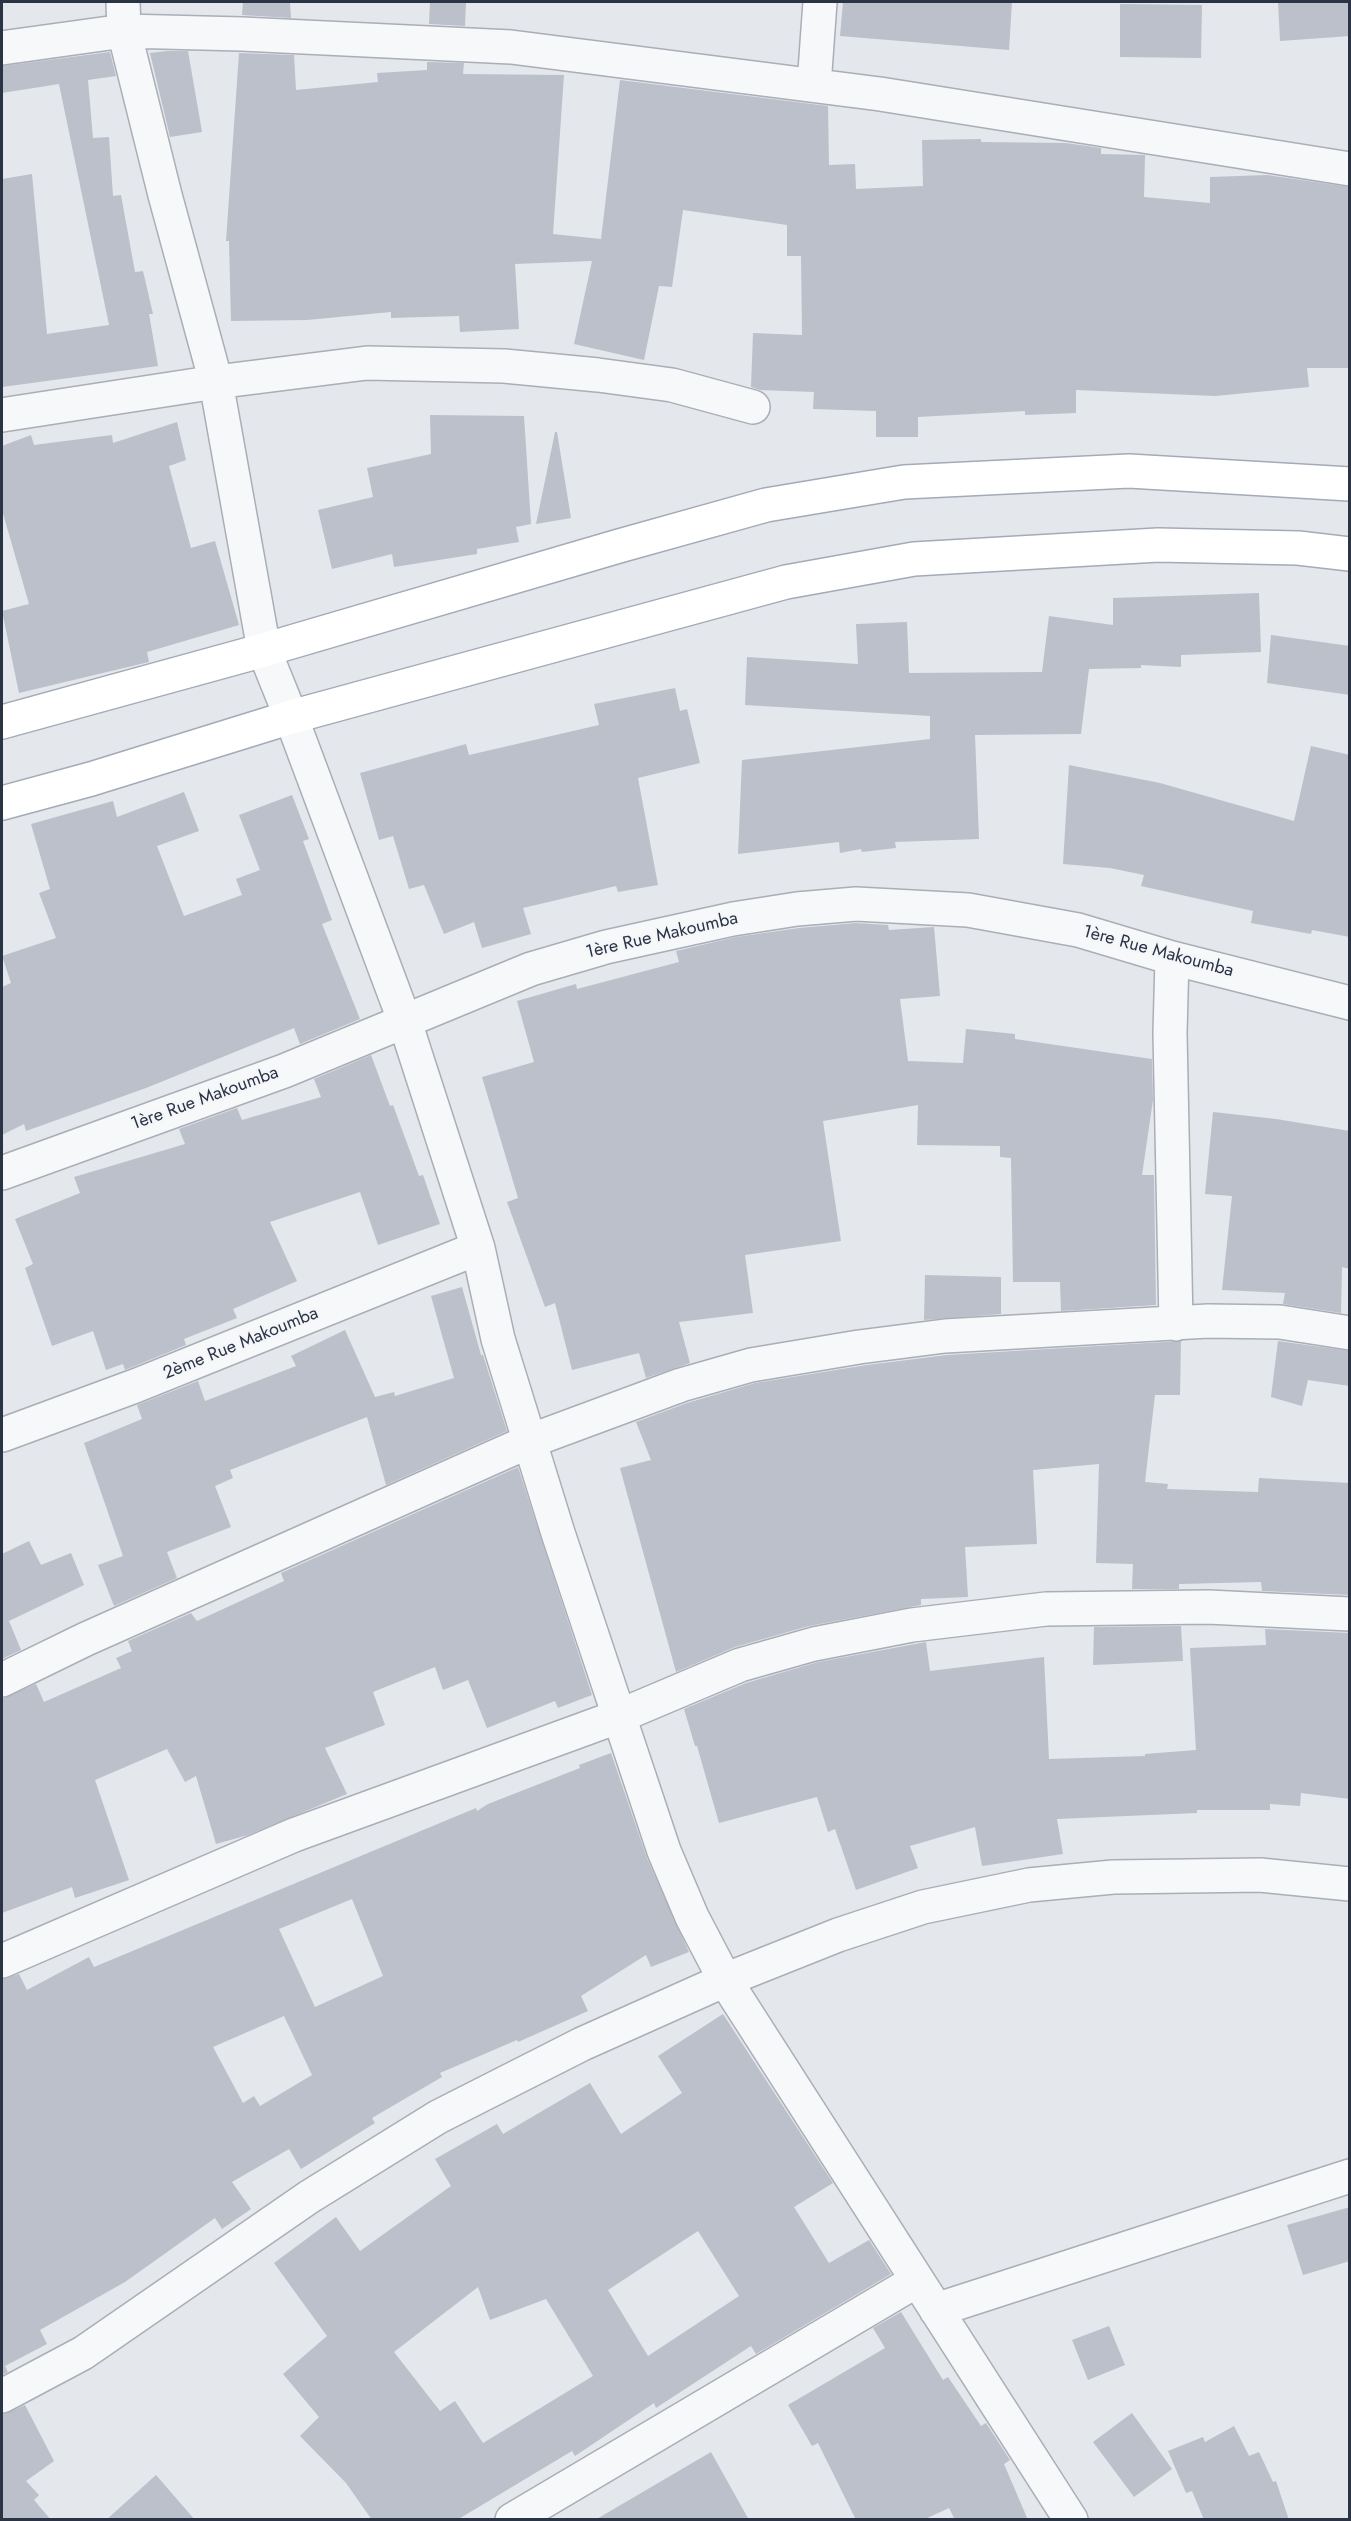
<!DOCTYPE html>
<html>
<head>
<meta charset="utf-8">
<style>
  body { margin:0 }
  #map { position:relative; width:1351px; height:2521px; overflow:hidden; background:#e4e7ec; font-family:Jost,sans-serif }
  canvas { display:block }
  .frame { position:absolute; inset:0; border:3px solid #2b3445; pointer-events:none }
</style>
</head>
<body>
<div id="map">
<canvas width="1351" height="2521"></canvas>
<div class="frame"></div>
</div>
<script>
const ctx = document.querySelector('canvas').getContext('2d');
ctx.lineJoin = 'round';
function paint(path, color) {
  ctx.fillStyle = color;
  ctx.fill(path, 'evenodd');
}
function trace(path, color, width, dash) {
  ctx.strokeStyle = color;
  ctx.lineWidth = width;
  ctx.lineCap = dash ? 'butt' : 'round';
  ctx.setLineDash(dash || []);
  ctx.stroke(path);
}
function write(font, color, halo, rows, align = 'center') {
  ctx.font = font + ' Jost,sans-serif';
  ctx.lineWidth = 4.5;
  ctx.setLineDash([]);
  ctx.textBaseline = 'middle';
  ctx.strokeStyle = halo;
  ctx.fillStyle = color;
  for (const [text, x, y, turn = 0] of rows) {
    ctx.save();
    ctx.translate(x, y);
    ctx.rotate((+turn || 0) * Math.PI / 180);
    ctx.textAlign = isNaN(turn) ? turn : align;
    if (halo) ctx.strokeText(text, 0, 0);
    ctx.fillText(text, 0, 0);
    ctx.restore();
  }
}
const building = new Path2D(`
  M 243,2 L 290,2 L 291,18 L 242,15 Z
  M 430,2 L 466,2 L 465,26 L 429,24 Z
  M 843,2 L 1012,2 L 1009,50 L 840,36 Z
  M 1278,2 L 1350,2 L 1350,36 L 1280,41 Z
  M 1120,4 L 1202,5 L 1201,58 L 1120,57 Z
  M 166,51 L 188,51 L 202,132 L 170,137 L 150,53 Z
  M 110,52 L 116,76 L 88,80 L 93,138 L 109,137 L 113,196 L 121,195 L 135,272 L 143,271 L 153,314 L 149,314 L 158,366 L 2,387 L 2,179 L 32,174 L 47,334 L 109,325 L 59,84 L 2,93 L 2,66 Z
  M 239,53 L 294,55 L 296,90 L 378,82 L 377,73 L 427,70 L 427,62 L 464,63 L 463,74 L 564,75 L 553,234 L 601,239 L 620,80 L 828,106 L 829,165 L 855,164 L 856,189 L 923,186 L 922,140 L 981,139 L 981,142 L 1066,143 L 1101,148 L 1101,154 L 1145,155 L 1144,197 L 1210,203 L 1210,177 L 1267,175 L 1350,187 L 1350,368 L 1307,368 L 1309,387 L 1215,396 L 1076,390 L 1076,413 L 1025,415 L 1025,411 L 918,417 L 918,437 L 876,437 L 876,411 L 813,409 L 814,392 L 760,390 L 751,387 L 753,333 L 802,335 L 801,256 L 787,256 L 787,225 L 683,210 L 672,287 L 659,286 L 644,360 L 574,344 L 592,261 L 515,264 L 519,329 L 460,332 L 459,316 L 391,318 L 391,312 L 307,320 L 231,321 L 229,241 L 226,241 Z
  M 430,415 L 524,416 L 531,524 L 516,527 L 519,542 L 477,549 L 477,554 L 394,567 L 392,554 L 332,569 L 318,510 L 373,497 L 367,468 L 431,454 Z
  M 177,422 L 186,460 L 169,466 L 191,548 L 215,541 L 239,625 L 147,652 L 149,662 L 19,693 L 2,611 L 29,604 L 2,510 L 2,446 L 31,435 L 34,445 L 112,435 L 113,443 Z
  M 555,432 L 557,432 L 571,518 L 536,524 Z
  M 1259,593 L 1261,652 L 1181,655 L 1181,667 L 1141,665 L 1141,668 L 1089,669 L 1081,734 L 975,735 L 979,839 L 895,842 L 896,848 L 862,852 L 861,849 L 840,853 L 839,842 L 738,854 L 742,760 L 930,739 L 930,716 L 745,705 L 747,657 L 858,664 L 856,624 L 907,622 L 909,673 L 1042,672 L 1049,616 L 1113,625 L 1113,598 Z
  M 1271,635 L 1350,646 L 1350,695 L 1267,683 Z
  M 675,688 L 680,711 L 687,709 L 700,763 L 638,778 L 658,885 L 618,892 L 616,886 L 523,908 L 531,934 L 482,948 L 474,922 L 444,934 L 424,885 L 409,889 L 393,836 L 379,840 L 360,773 L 466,744 L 469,755 L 599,725 L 594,704 Z
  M 1311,746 L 1350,755 L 1350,937 L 1312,930 L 1311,934 L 1251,923 L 1253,911 L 1141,886 L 1144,875 L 1110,868 L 1063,864 L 1069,765 L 1160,783 L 1294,821 Z
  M 184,792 L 199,831 L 157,846 L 184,916 L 242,895 L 236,879 L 260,870 L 239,815 L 292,795 L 309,839 L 303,841 L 332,920 L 322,924 L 360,1019 L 300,1044 L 294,1028 L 146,1088 L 26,1131 L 24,1124 L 2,1135 L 2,987 L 11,983 L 2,956 L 56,938 L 39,893 L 50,889 L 31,824 L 113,801 L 117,817 Z
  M 856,923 L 888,925 L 889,930 L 934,927 L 940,996 L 900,999 L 908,1061 L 963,1063 L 966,1029 L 1015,1034 L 1015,1039 L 1152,1059 L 1153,1100 L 1142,1175 L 1154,1175 L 1156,1305 L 1061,1311 L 1060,1282 L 1013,1282 L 1011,1158 L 1000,1157 L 1000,1146 L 917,1145 L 918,1105 L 823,1121 L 841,1241 L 745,1255 L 753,1313 L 679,1322 L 690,1363 L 646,1378 L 639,1353 L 572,1370 L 555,1303 L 545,1307 L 507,1202 L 518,1198 L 482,1077 L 534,1062 L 517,1001 L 576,984 L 577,989 L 679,962 L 676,951 L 736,937 L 799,928 Z
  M 371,1055 L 390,1106 L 393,1105 L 419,1176 L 423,1175 L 440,1224 L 378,1245 L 360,1192 L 270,1222 L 297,1281 L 233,1309 L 237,1318 L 184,1339 L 186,1345 L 125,1370 L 123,1364 L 106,1370 L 93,1331 L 52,1346 L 25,1268 L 33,1264 L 15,1219 L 80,1193 L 74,1177 L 185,1144 L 179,1129 L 237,1108 L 242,1120 L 321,1097 L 314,1079 Z
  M 1213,1112 L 1276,1119 L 1350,1131 L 1350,1269 L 1342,1267 L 1341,1313 L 1283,1304 L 1285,1293 L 1222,1290 L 1232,1196 L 1205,1194 Z
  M 925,1275 L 1001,1277 L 1001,1314 L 924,1320 Z
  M 462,1287 L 481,1355 L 483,1355 L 507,1431 L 386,1485 L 367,1417 L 230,1470 L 233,1478 L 215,1486 L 231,1527 L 167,1552 L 177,1578 L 114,1606 L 98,1565 L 123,1556 L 84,1443 L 142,1419 L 137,1405 L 198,1381 L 205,1401 L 296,1366 L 291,1356 L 345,1330 L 375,1397 L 394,1392 L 395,1396 L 454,1378 L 431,1296 Z
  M 1181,1341 L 1180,1395 L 1155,1395 L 1145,1482 L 1168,1484 L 1167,1489 L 1258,1492 L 1259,1478 L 1350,1483 L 1350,1595 L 1262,1591 L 1261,1582 L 1179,1584 L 1179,1589 L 1132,1589 L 1133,1564 L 1096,1563 L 1099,1464 L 1033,1470 L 1037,1544 L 965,1547 L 968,1597 L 921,1599 L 921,1605 L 809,1626 L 735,1647 L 676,1672 L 620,1468 L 651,1460 L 636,1422 L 687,1403 L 755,1383 L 867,1365 L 947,1355 Z
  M 1278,1341 L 1350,1351 L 1350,1386 L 1308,1380 L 1302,1406 L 1271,1397 Z
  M 518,1467 L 592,1695 L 558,1708 L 555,1701 L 487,1728 L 468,1680 L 443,1690 L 435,1667 L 373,1692 L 385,1725 L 325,1748 L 347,1794 L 248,1835 L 216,1844 L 196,1776 L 185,1782 L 167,1749 L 95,1780 L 129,1880 L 75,1898 L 72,1887 L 2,1913 L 2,1699 L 36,1684 L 44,1702 L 121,1668 L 116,1658 L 132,1651 L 128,1641 L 191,1613 L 197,1621 L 284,1581 L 281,1573 Z
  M 29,1541 L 41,1565 L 71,1553 L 84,1585 L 9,1621 L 21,1650 L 2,1659 L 2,1554 Z
  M 1181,1626 L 1183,1661 L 1093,1665 L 1094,1627 Z
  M 1265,1629 L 1350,1633 L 1350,1799 L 1301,1793 L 1300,1806 L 1270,1804 L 1270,1810 L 1197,1810 L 1197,1813 L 1057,1819 L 1063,1854 L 982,1866 L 975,1827 L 910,1846 L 918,1868 L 856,1890 L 835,1829 L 828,1832 L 817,1797 L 719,1823 L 697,1746 L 695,1746 L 684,1709 L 746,1683 L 818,1662 L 926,1642 L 930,1671 L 1044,1657 L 1049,1759 L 1145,1756 L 1145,1754 L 1196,1750 L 1190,1648 L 1266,1645 Z
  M 611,1753 L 647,1858 L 689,1952 L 651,1967 L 646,1955 L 581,1996 L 588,2011 L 518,2042 L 517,2040 L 440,2073 L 442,2077 L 372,2118 L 375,2123 L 301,2169 L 289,2149 L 232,2182 L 251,2209 L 222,2229 L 215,2218 L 125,2282 L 40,2330 L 47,2344 L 5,2366 L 8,2372 L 2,2375 L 2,1979 L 19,1974 L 27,1990 L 89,1957 L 94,1967 L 476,1808 L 477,1811 L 488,1804 L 580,1768 L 579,1765 ZM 352,1899 L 383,1976 L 315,2007 L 279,1929 ZM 284,2016 L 312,2075 L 260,2106 L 254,2096 L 243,2103 L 213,2047 Z
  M 723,2014 L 833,2183 L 794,2207 L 829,2263 L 869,2240 L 891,2274 L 756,2354 L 751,2346 L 656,2408 L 654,2403 L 575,2456 L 572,2451 L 457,2520 L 372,2520 L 346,2483 L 300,2436 L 319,2417 L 283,2374 L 327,2336 L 274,2263 L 336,2217 L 360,2251 L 451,2186 L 435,2159 L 497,2124 L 503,2134 L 590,2083 L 621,2134 L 682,2093 L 658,2056 ZM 698,2231 L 739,2296 L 648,2356 L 608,2290 ZM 478,2287 L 490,2320 L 546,2299 L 593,2376 L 483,2443 L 455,2401 L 440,2411 L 394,2352 Z
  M 1350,2207 L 1350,2261 L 1303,2275 L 1287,2225 Z
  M 901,2312 L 943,2380 L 948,2377 L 981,2426 L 986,2423 L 1010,2460 L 1004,2464 L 1028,2520 L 955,2520 L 949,2508 L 923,2520 L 856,2520 L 818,2443 L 812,2446 L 788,2405 L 885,2348 L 873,2328 Z
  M 1109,2326 L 1125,2365 L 1088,2380 L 1072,2340 Z
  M 25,2405 L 54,2461 L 26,2481 L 39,2495 L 34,2500 L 51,2520 L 2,2520 L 2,2415 Z
  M 1132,2413 L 1172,2469 L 1134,2497 L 1093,2442 Z
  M 1234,2426 L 1249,2456 L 1259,2452 L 1273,2482 L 1276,2481 L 1289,2520 L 1204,2520 L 1192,2491 L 1186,2493 L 1168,2451 L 1203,2437 L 1205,2442 Z
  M 711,2452 L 749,2520 L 595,2520 Z
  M 156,2475 L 195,2520 L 106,2520 Z`);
const minor = new Path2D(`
  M 123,2 L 124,31 L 165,195 L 216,382 L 264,650 L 291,717 L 405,1022 L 478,1248 L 498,1339 L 558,1533 L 664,1851 L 692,1917 L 725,1980 L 1071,2520
  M 2,48 L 124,31 L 242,34 L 511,47 L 880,94 L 1350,169
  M 814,85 L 820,2
  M 2,415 L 216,382 L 367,363 L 504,366 L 598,375 L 672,385 L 753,407
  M 1172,958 L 1170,1033 L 1176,1324
  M 2,1173 L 284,1071 L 531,969 L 606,947 L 733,919 L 797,909 L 856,904 L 968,910 L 1078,930 L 1172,958 L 1350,1003
  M 2,1435 L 135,1386 L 478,1248
  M 2,1680 L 86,1639 L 530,1441 L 681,1385 L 751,1365 L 859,1347 L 945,1336 L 1208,1321 L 1280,1322 L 1350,1333
  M 2,1961 L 294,1835 L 617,1717 L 740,1665 L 814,1644 L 912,1625 L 1046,1609 L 1208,1607 L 1350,1614
  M 936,2310 L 1350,2176
  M 2,2396 L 83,2353 L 309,2197 L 438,2117 L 582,2044 L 725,1980 L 838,1935 L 923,1907 L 1029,1885 L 1113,1877 L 1260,1875 L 1350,1884
  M 512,2520 L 916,2281`);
const major = new Path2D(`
  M 2,722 L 264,650 L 619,546 L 766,505 L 904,482 L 1129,471 L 1350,484
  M 2,803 L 91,779 L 291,717 L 786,582 L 914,559 L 1158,545 L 1298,548 L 1350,554`);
const streetNames = [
  ["1ère Rue Makoumba",662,936,-13],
  ["1ère Rue Makoumba",1158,952,15],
  ["1ère Rue Makoumba",205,1099,-20],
  ["2ème Rue Makoumba",241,1344,-22]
];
paint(building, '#bbc0ca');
trace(minor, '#a9aeb7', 36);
trace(major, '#a3abb8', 36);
trace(minor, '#f7f8fa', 33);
trace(major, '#fff', 33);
write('18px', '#2b3445', '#f4f6f9', streetNames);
</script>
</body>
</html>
